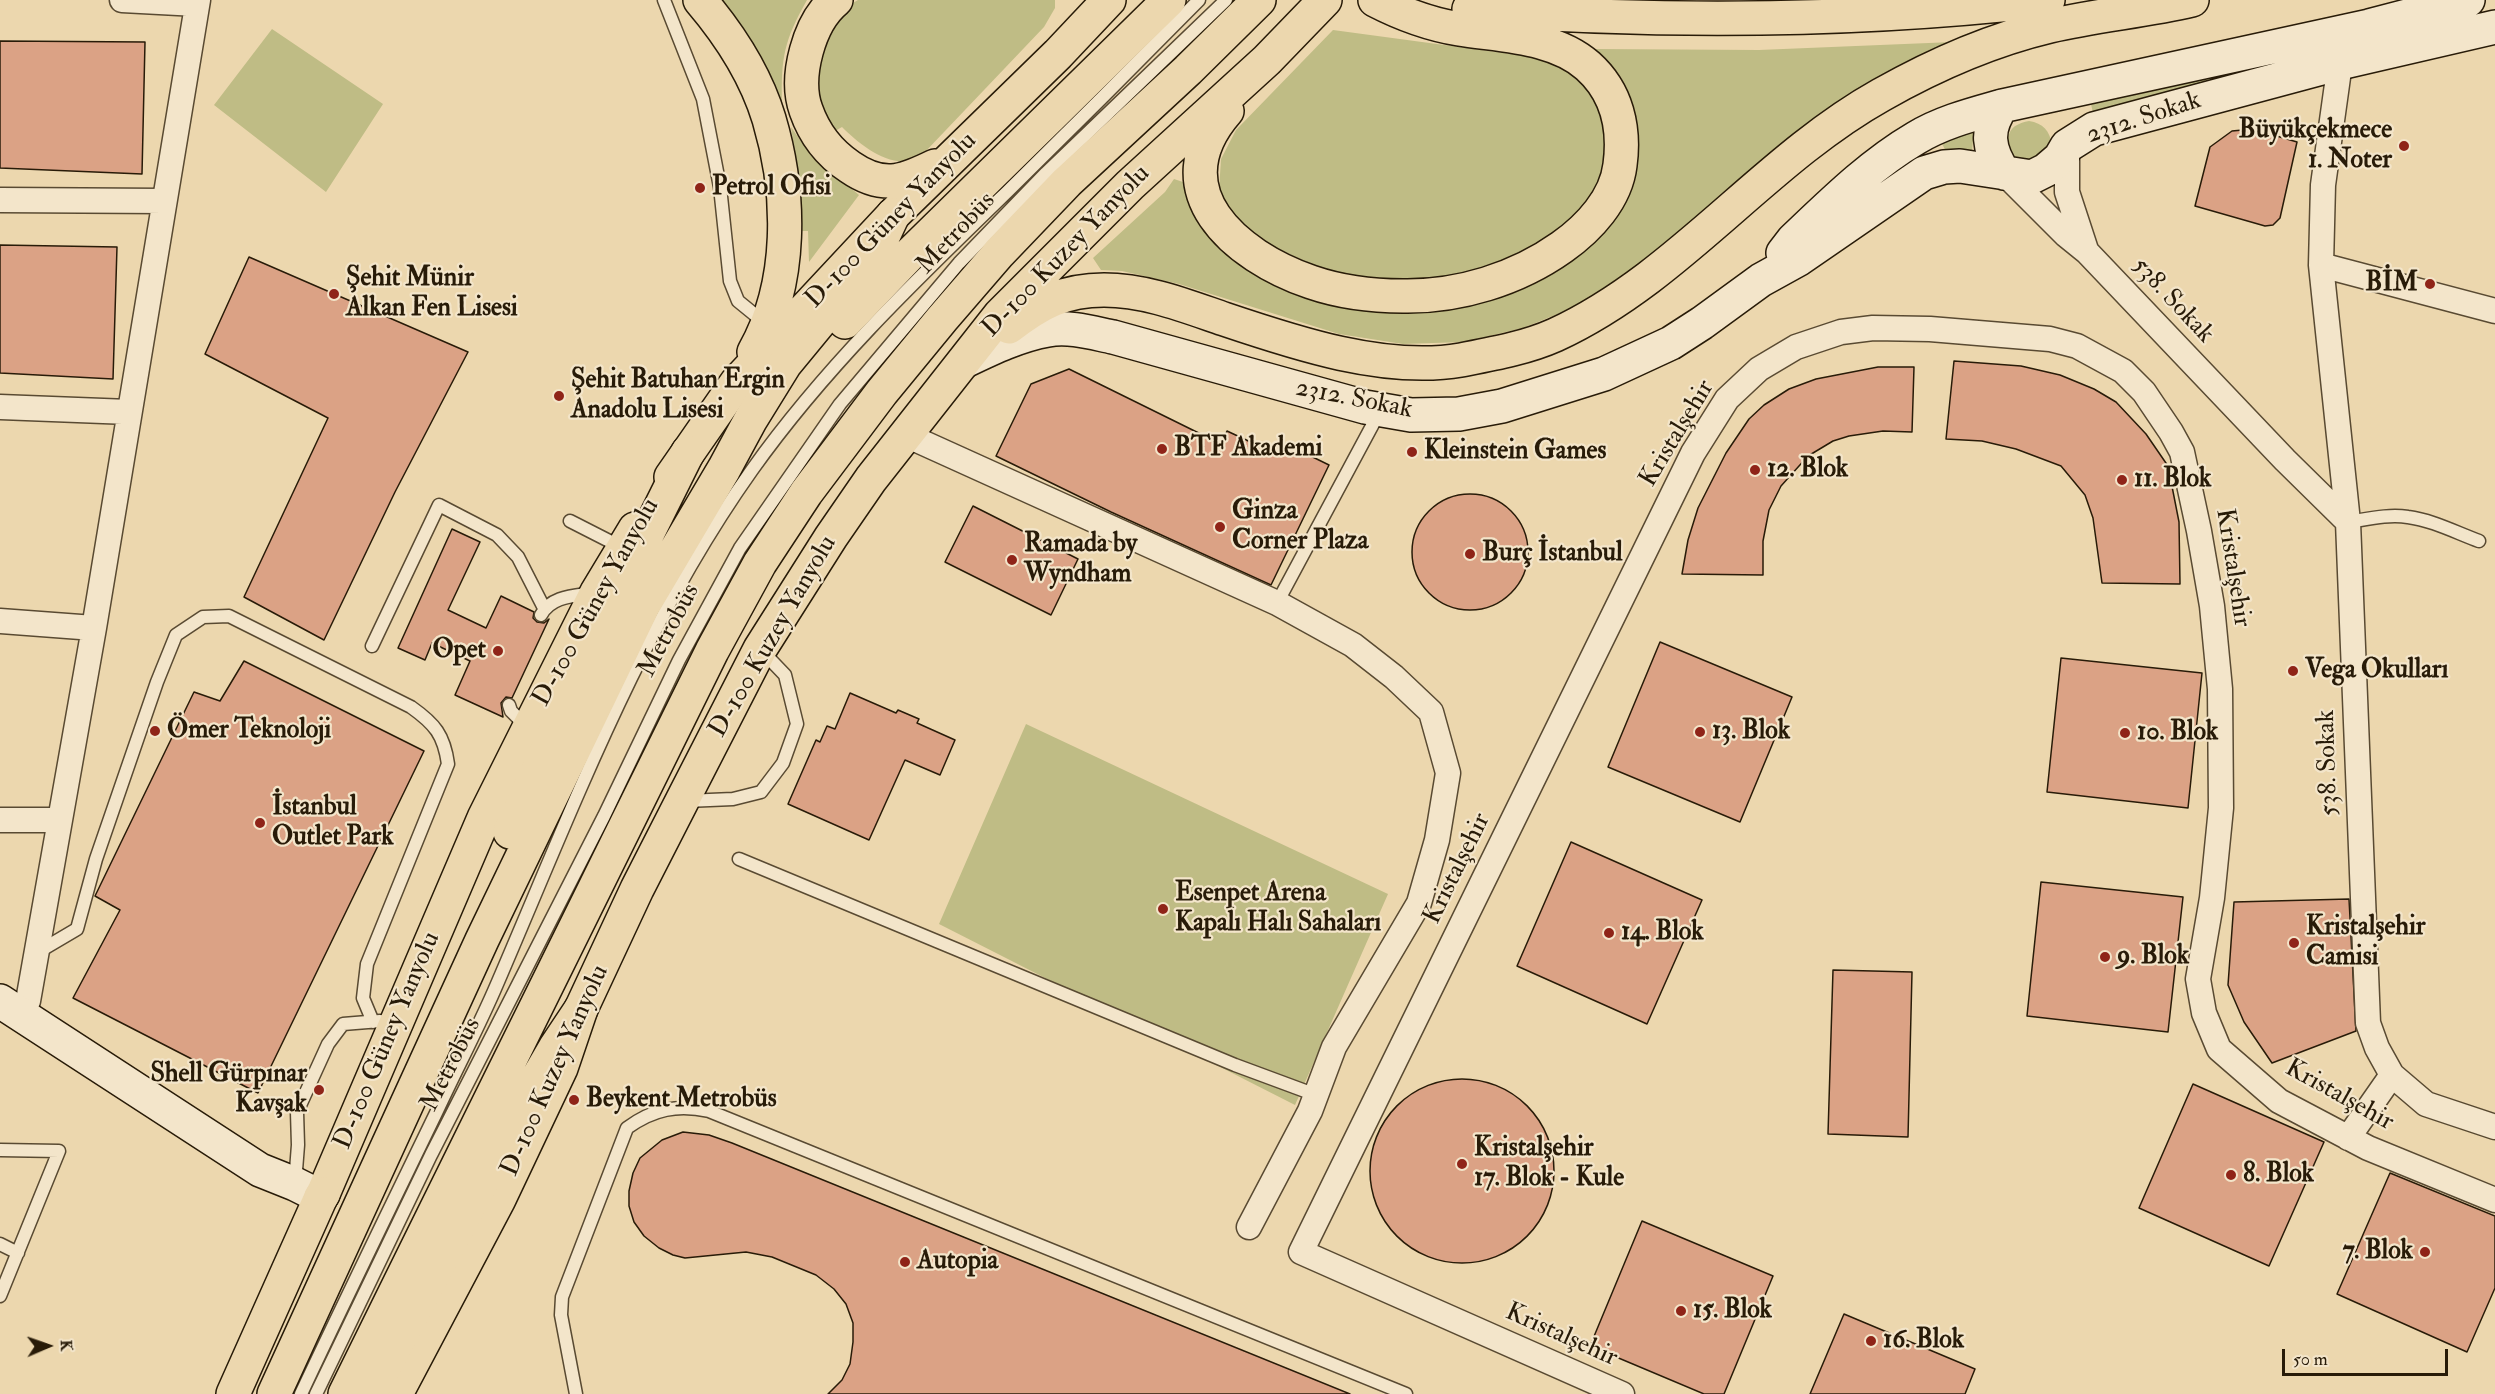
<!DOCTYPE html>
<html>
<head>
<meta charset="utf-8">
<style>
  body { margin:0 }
  #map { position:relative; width:2495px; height:1394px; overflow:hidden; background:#ecd7ae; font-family:"IM FELL Double Pica",serif }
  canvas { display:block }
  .north { position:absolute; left:18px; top:1316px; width:60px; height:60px; -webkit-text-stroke:4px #f3e5ca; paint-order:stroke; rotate:88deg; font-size:16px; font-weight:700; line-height:24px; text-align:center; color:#281b08 }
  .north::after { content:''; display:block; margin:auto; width:21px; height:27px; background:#281b08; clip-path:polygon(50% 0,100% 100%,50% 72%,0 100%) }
  .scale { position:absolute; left:2282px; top:1349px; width:166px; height:27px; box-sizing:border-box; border:3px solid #281b08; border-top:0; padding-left:8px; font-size:18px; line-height:21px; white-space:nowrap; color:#281b08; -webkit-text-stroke:4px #f3e5ca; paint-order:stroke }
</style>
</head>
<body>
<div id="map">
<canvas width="2495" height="1394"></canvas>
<div class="north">K</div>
<div class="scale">50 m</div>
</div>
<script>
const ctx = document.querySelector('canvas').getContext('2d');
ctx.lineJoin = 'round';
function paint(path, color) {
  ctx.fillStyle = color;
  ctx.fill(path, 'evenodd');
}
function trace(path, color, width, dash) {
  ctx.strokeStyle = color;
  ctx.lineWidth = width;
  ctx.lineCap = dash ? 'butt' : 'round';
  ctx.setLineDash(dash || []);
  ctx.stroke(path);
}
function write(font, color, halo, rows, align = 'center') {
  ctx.font = font + ' "IM FELL Double Pica",serif';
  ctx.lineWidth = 4.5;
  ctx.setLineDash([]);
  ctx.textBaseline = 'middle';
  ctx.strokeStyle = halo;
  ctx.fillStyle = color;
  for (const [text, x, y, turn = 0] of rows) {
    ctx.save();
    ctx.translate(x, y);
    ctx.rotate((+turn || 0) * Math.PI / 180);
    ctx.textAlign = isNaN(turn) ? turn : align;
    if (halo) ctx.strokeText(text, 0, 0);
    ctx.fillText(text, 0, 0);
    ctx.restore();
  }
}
const green = new Path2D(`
  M 722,0 L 807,0 C 784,41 781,57 782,104 L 740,24 Z
  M 858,0 L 1055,0 L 1055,8 L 1044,27 L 925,152 C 921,154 917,158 913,160 C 888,168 858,143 842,127 L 835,131 C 828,118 818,104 816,89 C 813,63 833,13 858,0 Z
  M 272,29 L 383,104 L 326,192 L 214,105 Z
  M 1333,30 L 1548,59 L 1570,69 L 1591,88 L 1613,144 L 1596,200 L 1540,248 L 1458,279 L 1408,283 L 1362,279 L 1320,268 L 1261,241 L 1231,214 L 1219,190 L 1221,159 L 1236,130 Z
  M 1953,42 L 1683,229 L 1611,286 L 1575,307 L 1523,328 L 1464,342 L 1403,344 L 1339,334 L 1179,284 L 1122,271 L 1101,270 L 1093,258 L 1165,192 L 1174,179 L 1186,183 L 1202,221 L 1409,311 L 1625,199 L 1638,163 L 1637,120 L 1621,77 L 1592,49 L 1759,50 Z
  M 2285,61 L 2094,117 L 2090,100 Z
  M 2029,121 C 2043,123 2050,131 2052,145 L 2026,167 L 2009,154 C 2006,135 2008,125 2029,121 Z
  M 791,127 L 810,154 L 859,195 L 809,262 L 808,231 L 802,231 L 801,197 Z
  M 1974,128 L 1972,152 L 1947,153 L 1941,142 Z
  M 1026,724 L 1388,894 L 1295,1105 L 939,924 Z`);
const building = new Path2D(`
  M 0,41 L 145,42 L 142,174 L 0,168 Z
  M 2253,129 L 2297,142 L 2280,218 L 2273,225 L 2265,226 L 2195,206 L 2210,147 L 2232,131 Z
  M 0,245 L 117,247 L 113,379 L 0,373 Z
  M 249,257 L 468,352 L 395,492 L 324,640 L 244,597 L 328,418 L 205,354 Z
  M 1954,361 L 2021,366 L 2060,375 L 2094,389 L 2116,402 L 2146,434 L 2168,466 L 2179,522 L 2180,584 L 2102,583 L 2093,518 L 2085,495 L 2061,466 L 2016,449 L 1982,441 L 1946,439 Z
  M 1878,367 L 1914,367 L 1912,432 L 1883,431 L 1849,436 L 1833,441 L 1808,456 L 1781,486 L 1769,510 L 1763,541 L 1763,575 L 1682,574 L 1688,540 L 1698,508 L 1726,453 L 1749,419 L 1764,405 L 1789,389 L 1816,379 Z
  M 1069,369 L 1221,444 L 1227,431 L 1274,453 L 1280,441 L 1329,465 L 1271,585 L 1111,512 L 996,456 L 1031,384 Z
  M1412 552a58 58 0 1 1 116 0a58 58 0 1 1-116 0Z
  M 973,506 L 1078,559 L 1051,615 L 945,562 Z
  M 452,529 L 480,542 L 448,610 L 486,628 L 501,596 L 534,612 L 533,618 L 537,622 L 544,623 L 549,619 L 512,698 L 506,697 L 501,703 L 503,717 L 455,695 L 470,661 L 432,643 L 425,660 L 398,648 Z
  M 1660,642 L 1792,697 L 1740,822 L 1608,767 Z
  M 2061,658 L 2202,673 L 2188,808 L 2047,792 Z
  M 244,661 L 424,751 L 258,1093 L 73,998 L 120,910 L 95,896 L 194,692 L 220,701 Z
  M 850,693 L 896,713 L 898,710 L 919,719 L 917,723 L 955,740 L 940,775 L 905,760 L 869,840 L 788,804 L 816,740 L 820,742 L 827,726 L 835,729 Z
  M 1571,842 L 1702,900 L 1647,1024 L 1517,966 Z
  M 2041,882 L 2183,897 L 2168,1032 L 2027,1016 Z
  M 2349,899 L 2356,1031 L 2272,1063 L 2244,1022 L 2228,985 L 2234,902 Z
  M 1833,970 L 1912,972 L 1908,1137 L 1828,1134 Z
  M1370 1171a92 92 0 1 1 184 0a92 92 0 1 1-184 0Z
  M 2193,1084 L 2324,1142 L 2269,1266 L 2139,1208 Z
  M 683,1132 L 709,1135 L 732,1143 L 1350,1394 L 828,1394 L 842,1380 L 850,1364 L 853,1342 L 853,1323 L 846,1304 L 834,1289 L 816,1275 L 772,1257 L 746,1252 L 685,1258 L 673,1255 L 659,1248 L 644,1236 L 634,1222 L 629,1206 L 629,1191 L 633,1173 L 640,1158 L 662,1140 Z
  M 2390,1173 L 2495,1216 L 2495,1288 L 2467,1352 L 2337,1294 Z
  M 1642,1221 L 1773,1276 L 1724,1394 L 1704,1394 L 1590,1346 Z
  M 1844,1314 L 1975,1369 L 1965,1394 L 1810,1394 Z`);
const lane = new Path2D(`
  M 664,0 L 703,99 L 720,187 L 730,281 L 738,301 L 765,323
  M 570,521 L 623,548
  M 2348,522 C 2368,519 2388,514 2408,517 C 2432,520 2457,533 2479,541
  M 1277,603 L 1380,411
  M 541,615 C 551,596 574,596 593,593
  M 372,646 L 439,505 L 497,535 L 518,557 L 544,608
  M 509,705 L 511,711 L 527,727
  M 686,801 L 733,799 L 761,792 L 783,763 L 797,724 L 785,675 L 762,651
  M 739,859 L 1235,1065 L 1316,1095
  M 38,952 L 77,929 L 96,859 L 157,682 L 176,635 L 203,617 L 229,616 L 411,707 C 435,724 444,735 448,764 L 367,964 L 363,998 L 373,1022
  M 0,1150 L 59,1151 L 0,1296
  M 295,1183 L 298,1145 L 297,1112 L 328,1044 L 343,1024 L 380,1021
  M 0,1244 L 18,1253
  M 301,1394 C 345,1300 391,1206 436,1113 C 455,1072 476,1032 494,991 C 571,813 639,629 752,470 C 826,366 917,279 1008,191 C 1072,128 1136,64 1199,0
  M 316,1394 L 431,1155 L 604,816 L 679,660 L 740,548 L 840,404 L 959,263 L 1046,173 L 1226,0
  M 576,1394 L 561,1315 L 562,1297 L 627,1128 C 653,1109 678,1104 709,1111 L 1406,1394`);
const street = new Path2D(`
  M 122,0 L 197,4
  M 2340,63 L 2323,185 L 2321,265 L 2348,522
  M 2067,146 L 2067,192 L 2086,250
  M 2004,173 L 2066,235 L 2087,252 L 2285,460 L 2348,522 L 2368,1023 L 2377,1048 L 2392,1075 L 2426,1104 L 2495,1127
  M 0,200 L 164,201
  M 2321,265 L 2495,311
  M 0,407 L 129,412
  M 906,435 L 1277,603 L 1353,645 L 1394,677 L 1431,712 L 1448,773 L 1437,840 L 1419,903 L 1334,1047 L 1310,1111 L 1249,1227
  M 0,621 L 94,628
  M 0,820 L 60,820
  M 21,1013 L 28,1001 L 94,628 L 198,0
  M 2348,1138 L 2392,1075
  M 1622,1394 L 1301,1252 L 1693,453 L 1727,399 L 1759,369 L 1796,347 L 1841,332 L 1873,328 L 1930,329 L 2050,339 L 2077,346 L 2123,371 L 2144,392 L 2171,432 L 2182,452 L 2199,531 L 2212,606 L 2220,689 L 2221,808 L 2212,898 L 2198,979 L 2204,1013 L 2219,1049 L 2279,1101 L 2368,1148 L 2495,1200`);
const secondary = new Path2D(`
  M 2002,106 C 1985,130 1988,149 2004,173
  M 1783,253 L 1793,240 C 1831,204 1870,165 1916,138 C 1942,122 1974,114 2002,106 L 2369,26 L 2468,0
  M 965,361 C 992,348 1019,335 1048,330 C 1069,326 1093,333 1113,337 L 1365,407 L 1411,415 L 1459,414 L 1502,406 L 1604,374 L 1671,343 L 1702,323 L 1761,280 L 1799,259 L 1924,173 L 1944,167 L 1960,166 L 2032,177 L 2046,170 L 2060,158 L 2067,146 L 2094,129 L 2340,63 L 2495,27
  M 0,1001 L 260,1170 L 295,1184 L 321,1197`);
const primary = new Path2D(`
  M 700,0 C 729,34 756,76 769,119 C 791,193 793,283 754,352
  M 836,0 C 809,22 794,77 806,110 C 814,133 829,153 850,167 C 863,176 876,182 892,181 C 907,180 922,172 935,166
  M 1469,9 C 1661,23 1856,22 2048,0
  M 1227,111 C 1158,190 1235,256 1311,282 C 1340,292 1373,296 1403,296 C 1459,297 1517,279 1562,247 C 1589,228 1616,199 1620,165 C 1625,128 1617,92 1588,66 C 1554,36 1501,36 1459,29 C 1429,24 1402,14 1375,0
  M 1009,327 C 1040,303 1064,290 1104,290 C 1146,290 1186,306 1224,319 C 1295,343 1385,373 1461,360 C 1492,354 1526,348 1555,335 C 1679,278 1763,161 1881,95 C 1934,65 1991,40 2050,26 C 2097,15 2145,11 2192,0
  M 671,477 L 737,382 L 893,215 L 1058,54 L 1109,0
  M 323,1194 L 484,818 L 597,592 L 635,529
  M 233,1394 L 321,1197
  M 396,1394 L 499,1199 L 561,1068 L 581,1009 L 637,889 L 682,801 L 760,649 L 831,537 L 871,479 L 1000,315 L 1130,185 L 1267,60 L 1325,0`);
const highway = new Path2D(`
  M 845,322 L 909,255 L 1169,0
  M 510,832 L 618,593 L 688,452
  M 321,1197 L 323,1194
  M 274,1394 L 482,940 L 643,606 L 724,469 L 751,419 L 785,364 L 874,256 L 893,215
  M 345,1394 L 712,651 L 760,563 L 806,493 L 882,392 L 942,319 L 999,253 L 1067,182 L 1188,70 L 1259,0
  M 370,1394 L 530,1091 L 555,1048 L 581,1009`);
const markers = [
  [2404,146,6,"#8f2418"],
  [700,188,6,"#8f2418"],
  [2430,284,6,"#8f2418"],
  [334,294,6,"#8f2418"],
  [559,396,6,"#8f2418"],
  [1162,449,6,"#8f2418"],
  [1412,452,6,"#8f2418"],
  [1755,470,6,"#8f2418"],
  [2122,480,6,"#8f2418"],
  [1220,527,6,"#8f2418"],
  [1470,554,6,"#8f2418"],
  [1012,560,6,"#8f2418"],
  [498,651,6,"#8f2418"],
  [2293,671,6,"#8f2418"],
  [155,731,6,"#8f2418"],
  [1700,732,6,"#8f2418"],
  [2125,733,6,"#8f2418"],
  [260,823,6,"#8f2418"],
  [1163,909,6,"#8f2418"],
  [1609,933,6,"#8f2418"],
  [2294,943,6,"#8f2418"],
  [2105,957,6,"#8f2418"],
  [319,1090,6,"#8f2418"],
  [574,1100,6,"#8f2418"],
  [1462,1164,6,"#8f2418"],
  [2231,1175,6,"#8f2418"],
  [2425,1252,6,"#8f2418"],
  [905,1262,6,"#8f2418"],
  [1681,1311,6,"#8f2418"],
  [1871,1341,6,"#8f2418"]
];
const streetNames = [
  ["2312. Sokak",2144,119,-18],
  ["D-100 Güney Yanyolu",892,221,-46],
  ["Metrobüs",957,234,-47],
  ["D-100 Kuzey Yanyolu",1067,252,-46],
  ["538. Sokak",2172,301,47],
  ["2312. Sokak",1354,400,11],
  ["Kristalşehir",1678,434,-59],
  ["Kristalşehir",2232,568,81],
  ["D-100 Güney Yanyolu",597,603,-61],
  ["Metrobüs",670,631,-62],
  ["D-100 Kuzey Yanyolu",774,637,-60],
  ["538. Sokak",2329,763,-92],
  ["Kristalşehir",1458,869,-64],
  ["D-100 Güney Yanyolu",388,1041,-67],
  ["Metrobüs",452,1065,-63],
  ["D-100 Kuzey Yanyolu",556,1071,-66],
  ["Kristalşehir",2339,1096,29],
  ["Kristalşehir",1561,1336,24]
];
const poiNames = [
  ["Büyükçekmece",2392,131,"right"],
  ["1. Noter",2392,161,"right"],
  ["Petrol Ofisi",712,188],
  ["Şehit Münir",346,279],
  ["Alkan Fen Lisesi",346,309],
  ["BİM",2418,284,"right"],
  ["Şehit Batuhan Ergin",571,381],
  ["Anadolu Lisesi",571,411],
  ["BTF Akademi",1174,449],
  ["Kleinstein Games",1424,452],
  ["12. Blok",1767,470],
  ["11. Blok",2134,480],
  ["Ginza",1232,512],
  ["Corner Plaza",1232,542],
  ["Ramada by",1024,545],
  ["Wyndham",1024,575],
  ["Burç İstanbul",1482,554],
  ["Opet",486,651,"right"],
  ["Vega Okulları",2305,671],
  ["Ömer Teknoloji",167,731],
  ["13. Blok",1712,732],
  ["10. Blok",2137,733],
  ["İstanbul",272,808],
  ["Outlet Park",272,838],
  ["Esenpet Arena",1175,894],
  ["Kapalı Halı Sahaları",1175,924],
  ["Kristalşehir",2306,928],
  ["Camisi",2306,958],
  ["14. Blok",1621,933],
  ["9. Blok",2117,957],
  ["Shell Gürpınar",307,1075,"right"],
  ["Kavşak",307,1105,"right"],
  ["Beykent Metrobüs",586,1100],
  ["Kristalşehir",1474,1149],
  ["17. Blok - Kule",1474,1179],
  ["8. Blok",2243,1175],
  ["7. Blok",2413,1252,"right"],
  ["Autopia",917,1262],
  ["15. Blok",1693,1311],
  ["16. Blok",1883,1341]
];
paint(green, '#bfbc85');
paint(building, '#dba285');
trace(building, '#281b08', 1.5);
trace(lane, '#594a32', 15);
trace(street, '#594a32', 27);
trace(secondary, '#281b08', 36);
trace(primary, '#281b08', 36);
trace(highway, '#281b08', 36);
trace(lane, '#f3e5ca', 12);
trace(street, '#f3e5ca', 24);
trace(secondary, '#f3e5ca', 33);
trace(primary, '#ecd7ae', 33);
trace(highway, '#ecd7ae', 33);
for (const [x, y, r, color] of markers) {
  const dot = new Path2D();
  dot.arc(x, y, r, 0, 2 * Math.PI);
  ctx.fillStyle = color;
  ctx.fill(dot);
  trace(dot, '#f3e5ca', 2);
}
write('26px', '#281b08', '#f3e5ca', streetNames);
write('bold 26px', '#281b08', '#f3e5ca', poiNames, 'left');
</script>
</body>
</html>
